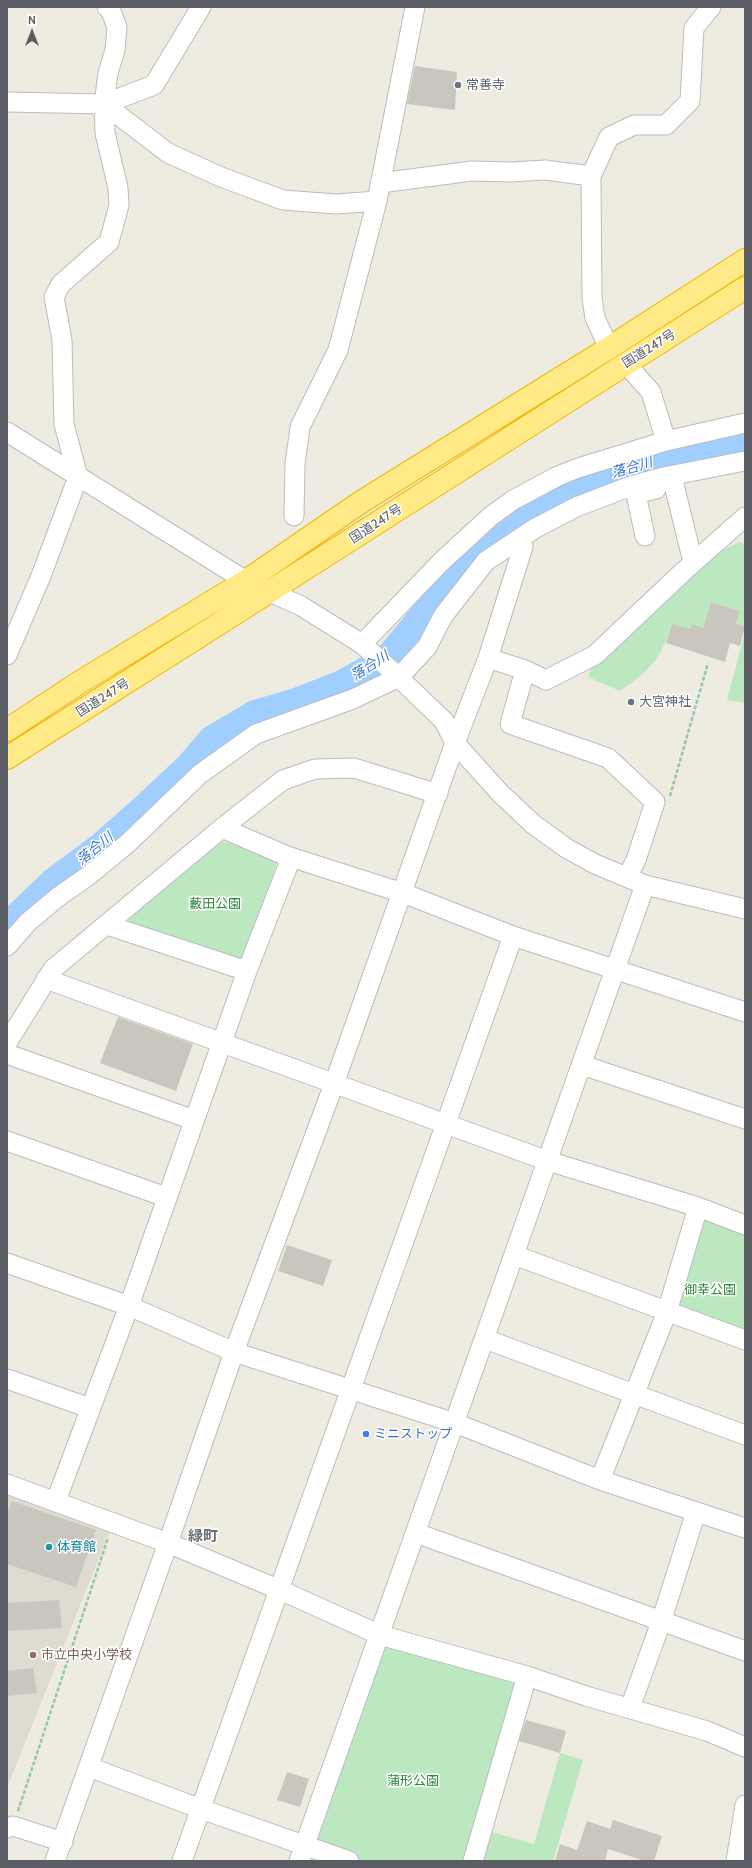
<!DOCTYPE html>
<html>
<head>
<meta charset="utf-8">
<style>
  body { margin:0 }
  #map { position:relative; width:752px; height:1868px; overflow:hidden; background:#eeece1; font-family:Cabin,sans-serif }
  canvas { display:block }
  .frame { position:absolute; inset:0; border:8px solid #5a5d64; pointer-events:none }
  .north { position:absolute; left:12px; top:12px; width:40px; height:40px; -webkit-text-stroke:3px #fff; paint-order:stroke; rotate:0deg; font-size:11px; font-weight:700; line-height:16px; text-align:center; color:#5a5d64 }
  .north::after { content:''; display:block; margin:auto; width:14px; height:18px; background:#5a5d64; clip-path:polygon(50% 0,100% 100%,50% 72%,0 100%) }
</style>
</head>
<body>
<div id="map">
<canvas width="752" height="1868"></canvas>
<div class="frame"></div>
<div class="north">N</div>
</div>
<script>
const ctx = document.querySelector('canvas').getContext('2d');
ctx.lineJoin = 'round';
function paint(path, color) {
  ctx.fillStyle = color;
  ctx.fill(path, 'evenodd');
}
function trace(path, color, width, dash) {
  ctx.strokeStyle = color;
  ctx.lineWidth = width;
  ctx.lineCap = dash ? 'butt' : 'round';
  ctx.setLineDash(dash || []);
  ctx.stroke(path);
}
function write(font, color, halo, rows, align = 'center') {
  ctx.font = font + ' Cabin,"Noto Sans JP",sans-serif';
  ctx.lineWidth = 3;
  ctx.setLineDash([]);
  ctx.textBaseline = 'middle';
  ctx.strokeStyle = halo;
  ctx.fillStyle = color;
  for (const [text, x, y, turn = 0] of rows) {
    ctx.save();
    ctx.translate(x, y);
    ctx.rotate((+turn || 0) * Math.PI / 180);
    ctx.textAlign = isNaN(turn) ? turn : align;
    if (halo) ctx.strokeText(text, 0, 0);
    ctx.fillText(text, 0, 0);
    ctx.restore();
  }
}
const education = new Path2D(`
  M 7,1495 L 113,1523 L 7,1788 Z`);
const green = new Path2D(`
  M 739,542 L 745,545 L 745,627 L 736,625 L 740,611 L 711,602 L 703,628 L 692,624 L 690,629 L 672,624 C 660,661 651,669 620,691 L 588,677 L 596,655 L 685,570 Z
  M 745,632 L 745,703 L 727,700 Z
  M 219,840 L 275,858 L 277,862 L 244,962 L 130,924 L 128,916 Z
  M 698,1207 L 745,1225 L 745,1340 L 667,1312 Z
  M 380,1635 L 527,1676 L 473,1861 L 349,1861 L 304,1845 Z
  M 560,1753 L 583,1760 L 553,1861 L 475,1861 L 485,1830 L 534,1844 Z`);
const river = new Path2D(`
  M 7,925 L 53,881 L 100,846 L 142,809 L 189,765 L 211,739 L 255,713 L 293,702 L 342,683 L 388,657 L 466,562 L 506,525 L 546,501 L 624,468 L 745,442`);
const building = new Path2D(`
  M 415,66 L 457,72 L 455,110 L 407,104 Z
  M 711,602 L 740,611 L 736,624 L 745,627 L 740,646 L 730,643 L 725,662 L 666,643 L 672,624 L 690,629 L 692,624 L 703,628 Z
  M 118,1017 L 193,1044 L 176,1091 L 100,1063 Z
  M 287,1245 L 332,1260 L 323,1286 L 278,1271 Z
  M 12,1501 L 96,1530 L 76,1587 L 7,1564 L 7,1515 Z
  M 59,1600 L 62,1628 L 7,1631 L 7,1603 Z
  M 33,1668 L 37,1693 L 7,1696 L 7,1671 Z
  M 526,1720 L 566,1731 L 560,1753 L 519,1741 Z
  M 287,1772 L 309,1779 L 300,1807 L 277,1800 Z
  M 613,1820 L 662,1836 L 654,1861 L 645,1861 L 608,1849 L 605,1861 L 555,1861 L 560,1844 L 577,1850 L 587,1821 L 610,1829 Z`);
const path = new Path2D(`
  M 670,796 L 708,663
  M 18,1811 L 108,1538`);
const minor = new Path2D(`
  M 7,102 L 104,104 L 154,85 L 201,7
  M 104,104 L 168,153 L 221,177 L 283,200 L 336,204 L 377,201
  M 380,183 L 472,171 L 511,172 L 545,170 L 591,176
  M 609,348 L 595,318 L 592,298 L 591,176 L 609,137 L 634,125 L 666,125 L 690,101 L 694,28 L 711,7
  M 627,362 L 634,373 L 651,392 L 666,441
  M 7,432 L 246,581 L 301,606 L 362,644 L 393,672 L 444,721 L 455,743 L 500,793 L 533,824 L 566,848 L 595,864 L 645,885 L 745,909
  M 674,485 L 693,562
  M 294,516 L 295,464 L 300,427 L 338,350 L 377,201 L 415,7
  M 645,536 L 636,494 L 656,489
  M 362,644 L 442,561 L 491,516 L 513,500 L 558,476 L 578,468 L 666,441 L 745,423
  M 7,655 L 41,576 L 78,477 L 64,424 L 62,340 L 54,297 L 61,284 L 109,242 L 119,205 L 118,188 L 105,133 L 104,104 L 108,73 L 115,50 L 117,27 L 111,11 L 107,7
  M 488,658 L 525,670 L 510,724 L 608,758 L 655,802 L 636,860 L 627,877
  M 525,670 L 546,680 L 595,655 L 685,570 L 745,517
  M 222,828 L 287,856 L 403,893 L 513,936 L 745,1012
  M 107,925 L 247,971
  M 7,946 L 28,922 L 58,897 L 88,876 L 128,843 L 200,774 L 256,734 L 353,699 L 399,677 L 427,647 L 443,616 L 486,561 L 534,529 L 576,507 L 631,486 L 664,477 L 745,461
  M 46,979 L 548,1161 L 698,1207 L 745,1225
  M 7,1043 L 53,969 L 222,828 L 283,780 L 315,769 L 354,768 L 438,794
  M 7,1054 L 194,1120
  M 582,1065 L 745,1119
  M 7,1141 L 166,1197
  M 514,1255 L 745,1340
  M 7,1263 L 129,1306 L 234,1352 L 455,1423 L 600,1480 L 745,1528
  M 485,1339 L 745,1435
  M 7,1379 L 90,1408
  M 600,1480 L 667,1312 L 698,1207
  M 7,1484 L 168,1543 L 280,1590 L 380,1635 L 527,1676 L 586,1696 L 707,1731 L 745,1747
  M 56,1501 L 129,1306 L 247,971 L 291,858
  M 416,1533 L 745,1651
  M 630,1708 L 661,1622 L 696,1512
  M 89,1767 L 201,1809 L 349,1861
  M 7,1828 L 13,1826 L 63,1842
  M 55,1861 L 168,1543 L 234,1352 L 334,1084 L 455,743 L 488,658 L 523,547
  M 182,1861 L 513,936
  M 299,1861 L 645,885
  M 473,1861 L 527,1676
  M 736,1861 L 745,1805`);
const highway = new Path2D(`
  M 7,730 L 80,682 L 246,581 L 361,502 L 609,348 L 745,260
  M 7,758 C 254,603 498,444 745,288`);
const markers = [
  [458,85,4,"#6b7280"],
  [631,702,4,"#6b7280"],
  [366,1434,4,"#3f7fe0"],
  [49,1547,4,"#0f9aa8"],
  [33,1655,4,"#8d6e63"]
];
const worshipNames = [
  ["常善寺",466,85],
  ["大宮神社",639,702]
];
const streetNames = [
  ["国道247号",649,349,-32],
  ["国道247号",376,524,-33],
  ["国道247号",103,698,-32]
];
const parkNames = [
  ["藪田公園",215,904],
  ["御幸公園",710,1290],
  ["蒲形公園",413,1781]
];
const shopNames = [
  ["ミニストップ",374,1434]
];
const cultureNames = [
  ["体育館",57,1547]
];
const educationNames = [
  ["市立中央小学校",41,1655]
];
const waterNames = [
  ["落合川",632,468,-16],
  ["落合川",370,666,-32],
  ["落合川",95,849,-39]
];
const quarterNames = [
  ["緑町",203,1537]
];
paint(education, '#dedcd0');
paint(green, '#bbe8bf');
trace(river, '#a0ceff', 26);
paint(building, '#c9c6be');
trace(minor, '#b9bbc2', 21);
trace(highway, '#efb800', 24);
trace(path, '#94c9a7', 2.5, [4, 2]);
trace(minor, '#fff', 19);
trace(highway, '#ffea87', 22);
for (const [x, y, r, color] of markers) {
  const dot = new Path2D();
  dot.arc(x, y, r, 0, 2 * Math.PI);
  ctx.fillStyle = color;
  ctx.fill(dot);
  trace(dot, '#fff', 1.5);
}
write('13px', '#5b616d', '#fff', worshipNames, 'left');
write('13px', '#5a5d64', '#fff', streetNames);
write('13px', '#2e8739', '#fff', parkNames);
write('13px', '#366cbe', '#fff', shopNames, 'left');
write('13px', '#0d838f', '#fff', cultureNames, 'left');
write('13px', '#785e54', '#fff', educationNames, 'left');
write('italic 14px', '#3975cc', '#fff', waterNames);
write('bold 15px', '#6b6f76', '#fff', quarterNames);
</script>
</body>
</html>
